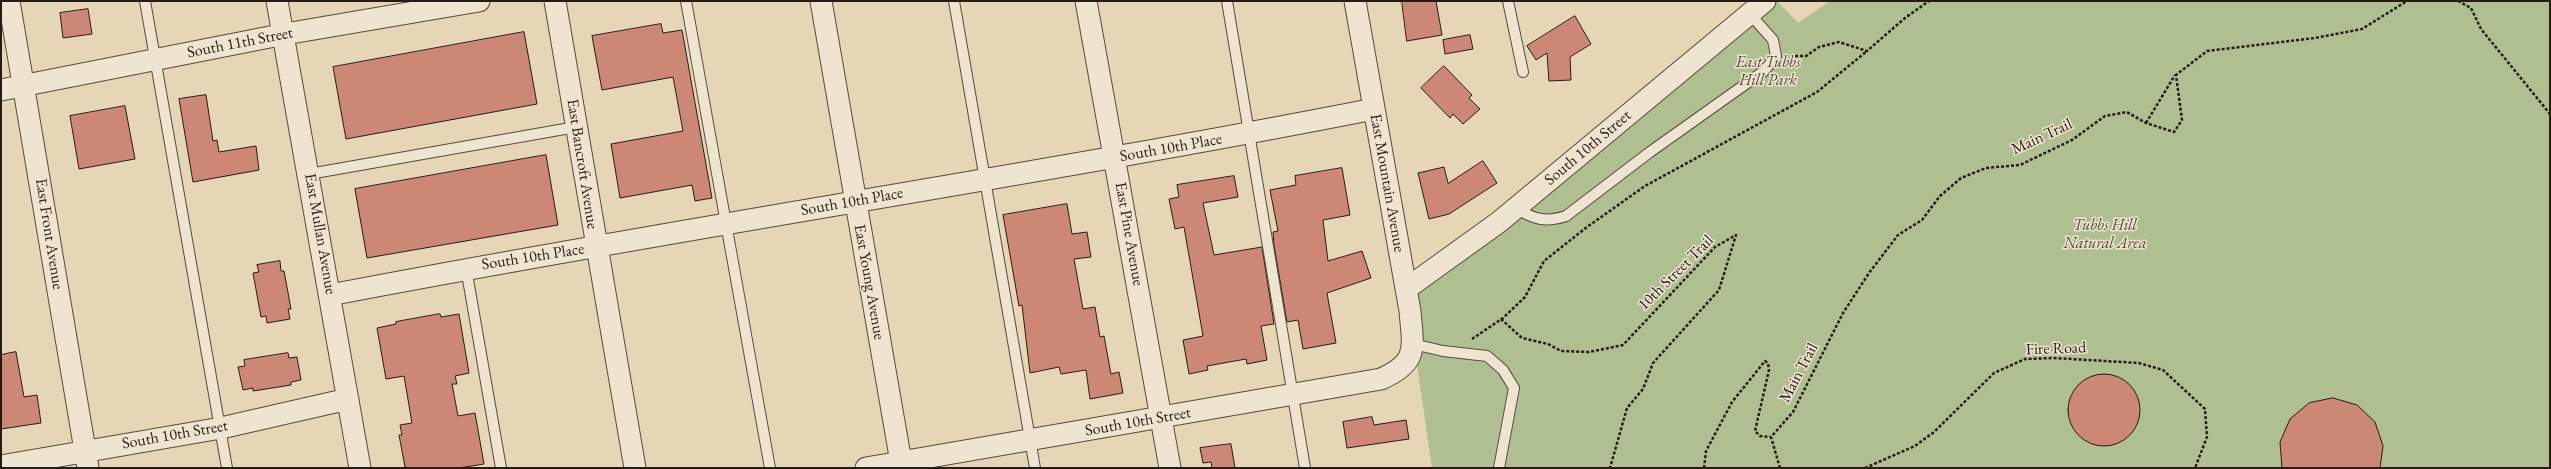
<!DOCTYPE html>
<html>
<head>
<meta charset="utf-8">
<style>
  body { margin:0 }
  #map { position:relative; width:2551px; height:469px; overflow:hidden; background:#e7d6b5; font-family:"EB Garamond",serif }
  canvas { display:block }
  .frame { position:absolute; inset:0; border:2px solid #271b16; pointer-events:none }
</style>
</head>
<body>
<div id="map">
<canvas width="2551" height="469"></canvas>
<div class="frame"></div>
</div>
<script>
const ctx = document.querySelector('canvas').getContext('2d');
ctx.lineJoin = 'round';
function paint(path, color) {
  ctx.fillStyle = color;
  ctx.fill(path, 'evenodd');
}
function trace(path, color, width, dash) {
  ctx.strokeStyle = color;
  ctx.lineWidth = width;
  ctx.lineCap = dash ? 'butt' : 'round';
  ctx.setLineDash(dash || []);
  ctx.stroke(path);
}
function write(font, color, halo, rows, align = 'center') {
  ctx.font = font + ' "EB Garamond",serif';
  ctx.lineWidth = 3;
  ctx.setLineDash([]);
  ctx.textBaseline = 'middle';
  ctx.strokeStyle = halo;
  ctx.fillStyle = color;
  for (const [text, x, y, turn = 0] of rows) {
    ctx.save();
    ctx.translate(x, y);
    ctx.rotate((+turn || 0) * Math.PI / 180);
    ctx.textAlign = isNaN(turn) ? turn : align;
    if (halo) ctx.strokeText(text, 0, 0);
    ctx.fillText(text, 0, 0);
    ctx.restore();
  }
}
const green = new Path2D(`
  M 1765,1 L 1777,1 L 1798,23 L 1830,1 L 2550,1 L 2550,468 L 1432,468 L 1406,289 Z`);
const building = new Path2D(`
  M 1402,1 L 1436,1 L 1442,35 L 1407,41 Z
  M 88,9 L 92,34 L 63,38 L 60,13 Z
  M 1575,16 L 1591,44 L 1570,57 L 1571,80 L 1549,81 L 1547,53 L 1536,60 L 1527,46 Z
  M 661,24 L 663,33 L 682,30 L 712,198 L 695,201 L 692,185 L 620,198 L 611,144 L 683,131 L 673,77 L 602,90 L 592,36 Z
  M 524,32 L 537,104 L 346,139 L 333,67 Z
  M 1470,35 L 1473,49 L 1445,54 L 1443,40 Z
  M 1444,66 L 1472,95 L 1469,98 L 1480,109 L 1463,124 L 1453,114 L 1450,118 L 1421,88 Z
  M 206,95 L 213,141 L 217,140 L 219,152 L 256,146 L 259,170 L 193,182 L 179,99 Z
  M 125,106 L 135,159 L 79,169 L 70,116 Z
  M 546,155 L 558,225 L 367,258 L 355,189 Z
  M 1483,161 L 1497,183 L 1449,214 L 1429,219 L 1418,173 L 1444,167 L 1448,183 Z
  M 1342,168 L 1350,215 L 1323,220 L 1328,261 L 1362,251 L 1371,278 L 1327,293 L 1336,343 L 1303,349 L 1298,320 L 1287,322 L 1274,245 L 1273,232 L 1278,231 L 1270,190 L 1296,185 L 1295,176 Z
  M 1234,176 L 1238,197 L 1203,203 L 1214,255 L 1262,247 L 1274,324 L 1261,326 L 1267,360 L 1247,364 L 1246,359 L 1207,366 L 1208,370 L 1189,374 L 1183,340 L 1203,336 L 1184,227 L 1175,229 L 1169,199 L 1179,197 L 1177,185 Z
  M 1067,204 L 1072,234 L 1087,232 L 1091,257 L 1074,259 L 1083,309 L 1095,307 L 1100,337 L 1104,336 L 1111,374 L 1119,372 L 1123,393 L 1090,399 L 1086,370 L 1061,374 L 1059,367 L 1030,373 L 1022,305 L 1019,306 L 1003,215 Z
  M 280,261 L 281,271 L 284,271 L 291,309 L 288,309 L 290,319 L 267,323 L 266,316 L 261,317 L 253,273 L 259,272 L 257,265 Z
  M 440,314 L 441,317 L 459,314 L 469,373 L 455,376 L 457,384 L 452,384 L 458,416 L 475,413 L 484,464 L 459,468 L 408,468 L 405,467 L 399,435 L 402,435 L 400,425 L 412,423 L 404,376 L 386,379 L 377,328 L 396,324 L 396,322 Z
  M 16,352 L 24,397 L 37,395 L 41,423 L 1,429 L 1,355 Z
  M 288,353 L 289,358 L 297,357 L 301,380 L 291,382 L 291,385 L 253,391 L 253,388 L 243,390 L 238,367 L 245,366 L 244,360 Z
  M2068 410a36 36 0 1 1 72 0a36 36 0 1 1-72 0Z
  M 2333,398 L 2357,405 L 2375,422 L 2383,446 L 2380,468 L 2282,468 L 2280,442 L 2290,419 L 2309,403 Z
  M 1372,417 L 1374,425 L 1406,420 L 1409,439 L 1347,448 L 1343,422 Z
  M 1231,444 L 1235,468 L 1212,468 L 1211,462 L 1203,463 L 1200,448 Z`);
const path = new Path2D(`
  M 2458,1 L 2471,8 L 2481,29 L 2550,114
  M 1790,56 L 1806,56 L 1819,47 L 1839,42 L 1867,51 L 1905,18 L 1929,1
  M 2146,123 L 2175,75
  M 1501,319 L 1522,338 L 1548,344 L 1561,351 L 1589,352 L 1623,345 L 1715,247 L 1736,235 L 1719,290 L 1653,363 L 1643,389 L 1627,408 L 1610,468
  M 1472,339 L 1503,318 L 1525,297 L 1544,261 L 1587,227 L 1645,186 L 1817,92 L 1867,51
  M 1704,468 L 1706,451 L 1732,402 L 1765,361 L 1768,363 L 1769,370 L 1755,431 L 1760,436 L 1771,437
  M 1780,468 L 1771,437 L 1793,412 L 1843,313 L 1869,273 L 1898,235 L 1922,220 L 1940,196 L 1961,178 L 1986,168 L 2020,165 L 2072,140 L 2105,116 L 2127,112 L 2146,123 L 2174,132 L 2182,120 L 2176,75 L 2207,51 L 2315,38 L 2362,29 L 2407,1
  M 1865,468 L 1915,446 L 1934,432 L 1994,373 L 2025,359 L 2054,358 L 2139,363 L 2163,370 L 2205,409 L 2207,437 L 2195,468`);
const lane = new Path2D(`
  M 145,1 L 227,468
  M 686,1 L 770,468
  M 954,1 L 1035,468
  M 1227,1 L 1305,468
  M 1508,1 L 1523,72
  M 309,174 L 576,127
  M 1515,208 C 1534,219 1545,223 1566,216 L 1650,152 L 1764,71 L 1776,56 L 1773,40 L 1750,14
  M 466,268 L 501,468
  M 1413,344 L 1443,351 L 1487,356 L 1503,370 L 1514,388 L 1499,468`);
const street = new Path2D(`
  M 9,1 L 88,468
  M 277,1 L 360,468
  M 555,1 L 635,468
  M 821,1 L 902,468
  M 1086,1 L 1170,468
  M 1,90 L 285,34 L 479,1
  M 1406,289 L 1499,222 L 1765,1
  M 330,295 C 677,228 1027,177 1374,109
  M 1,466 L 221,428 L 348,399
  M 866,468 L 1381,379 C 1419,362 1413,348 1410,311 L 1355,1`);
const streetNames = [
  ["South 11th Street",240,43,-11],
  ["Main Trail",2042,137,-25],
  ["South 10th Place",1171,148,-10],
  ["South 10th Street",1588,148,-40],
  ["East Bancroft Avenue",582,164,81],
  ["East Mountain Avenue",1387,183,80],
  ["South 10th Place",852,202,-10],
  ["East Front Avenue",49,234,81],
  ["East Mullan Avenue",320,234,80],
  ["East Pine Avenue",1129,234,80],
  ["South 10th Place",533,257,-9],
  ["10th Street Trail",1676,273,-45],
  ["East Young Avenue",869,282,80],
  ["Fire Road",2056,349,-2],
  ["Main Trail",1799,373,-62],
  ["South 10th Street",1138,422,-10],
  ["South 10th Street",175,435,-10]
];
const parkNames = [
  ["East Tubbs",1768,63],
  ["Hill Park",1768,81],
  ["Tubbs Hill",2105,226],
  ["Natural Area",2105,244]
];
paint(green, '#afbf92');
paint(building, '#cc8776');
trace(building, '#271b16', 1);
trace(lane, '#574a3e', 12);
trace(street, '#574a3e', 23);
trace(path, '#271b16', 2.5, [3, 2]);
trace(lane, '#efe4cf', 10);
trace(street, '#efe4cf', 21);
write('16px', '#271b16', '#efe4cf', streetNames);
write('italic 16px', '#504c3b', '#efe4cf', parkNames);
</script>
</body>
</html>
